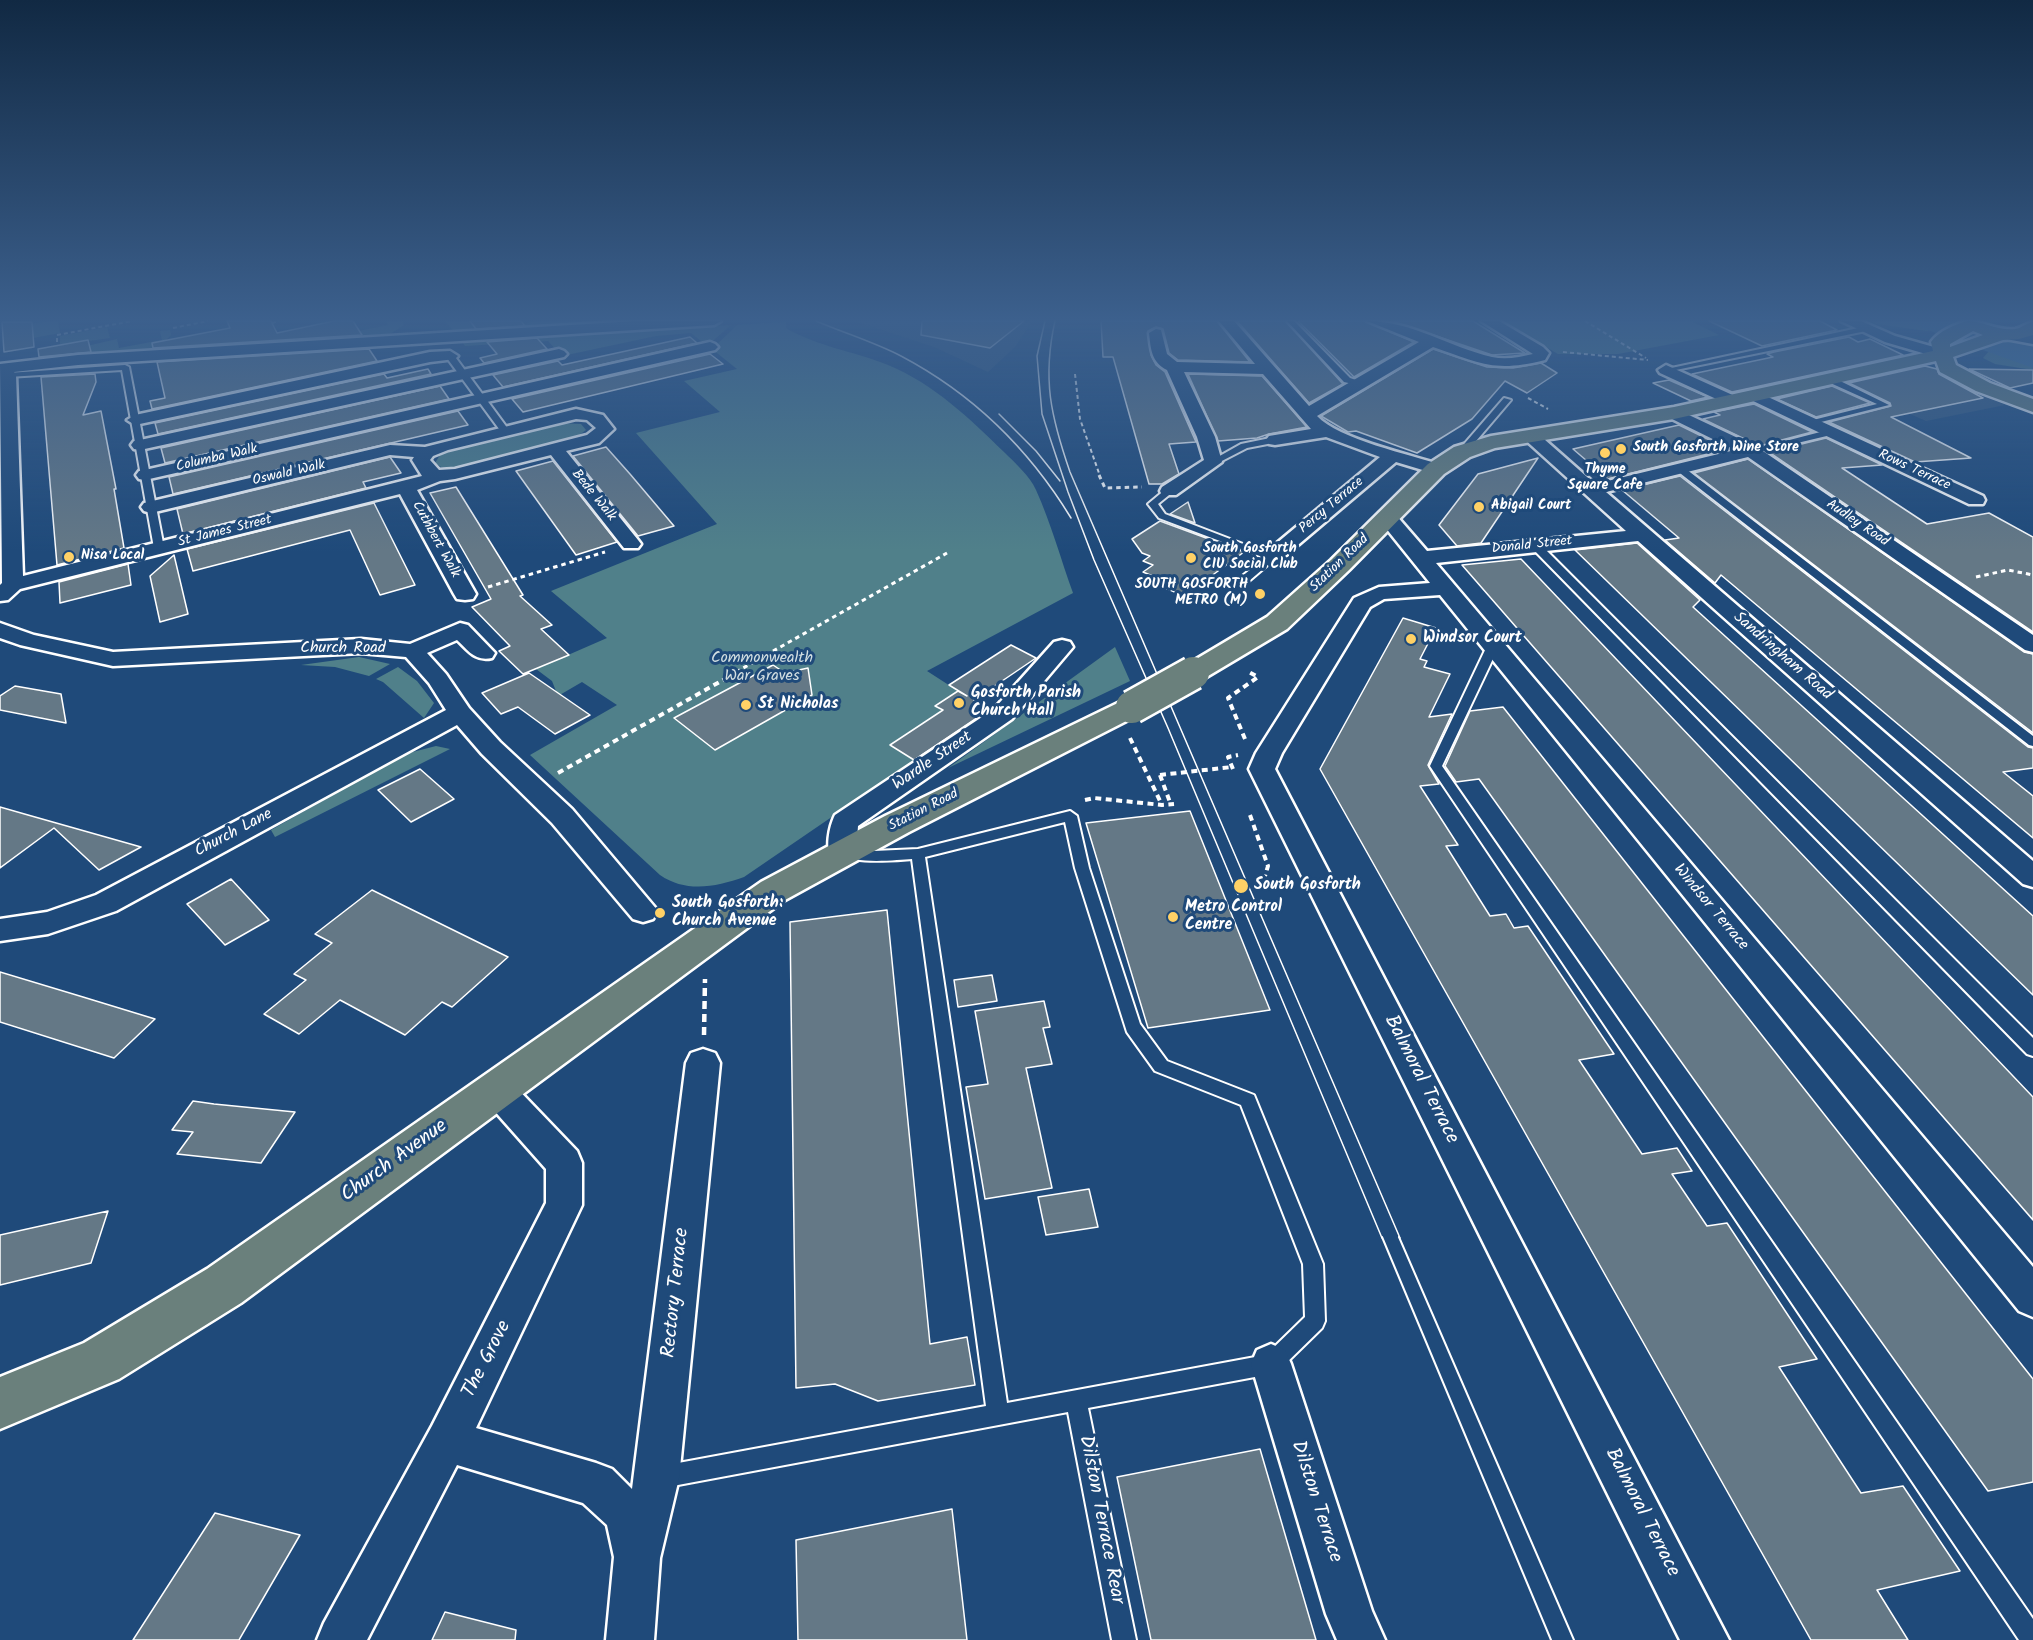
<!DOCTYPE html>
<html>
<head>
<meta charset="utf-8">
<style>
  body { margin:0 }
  canvas { display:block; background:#1f4a7a }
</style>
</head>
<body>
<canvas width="2033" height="1640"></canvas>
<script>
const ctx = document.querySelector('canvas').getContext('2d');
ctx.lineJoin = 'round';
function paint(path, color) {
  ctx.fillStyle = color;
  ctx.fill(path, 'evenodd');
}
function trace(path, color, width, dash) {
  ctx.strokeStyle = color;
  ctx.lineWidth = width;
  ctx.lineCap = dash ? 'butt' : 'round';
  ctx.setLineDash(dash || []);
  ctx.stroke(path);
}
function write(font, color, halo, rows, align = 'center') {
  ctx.font = font + ' Kalam,sans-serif';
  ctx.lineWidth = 6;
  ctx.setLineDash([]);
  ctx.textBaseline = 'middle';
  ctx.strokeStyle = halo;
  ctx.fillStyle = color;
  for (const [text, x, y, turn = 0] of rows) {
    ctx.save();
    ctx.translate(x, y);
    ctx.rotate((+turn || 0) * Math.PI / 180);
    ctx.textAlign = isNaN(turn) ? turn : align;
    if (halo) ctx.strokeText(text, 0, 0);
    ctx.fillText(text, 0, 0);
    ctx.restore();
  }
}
const built = new Path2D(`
  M 855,321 L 1032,321 L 1015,347 L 988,372 L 934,347 Z
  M 1924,371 L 2005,405 L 1926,421 L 1847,386 Z`);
const green = new Path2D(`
  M 49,321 L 58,321 L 60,333 L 33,338 L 32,324 Z
  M 386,321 L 402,321 L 404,325 L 390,334 L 276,341 L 291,330 L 294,336 L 349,333 L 388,325 Z
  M 445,321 L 470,321 L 472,324 L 486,321 L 522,321 L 524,324 L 535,321 L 662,321 L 457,335 Z
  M 1502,321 L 1691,321 L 1719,335 L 1618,354 L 1558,354 Z
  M 1871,321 L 1933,321 L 1934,328 L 1927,331 L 1876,324 Z
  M 786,322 L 786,328 C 818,347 854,351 888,365 C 934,384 969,418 1004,452 C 1015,463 1030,476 1036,490 C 1051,523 1061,560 1073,593 L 927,671 L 958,691 L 935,705 L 943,710 L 891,744 L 915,760 L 744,877 C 716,887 686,893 660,875 L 530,755 L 617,705 L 582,682 L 558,696 L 552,681 L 536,669 L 607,638 L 551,591 L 717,524 L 636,433 L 720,412 L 684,381 L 737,369 L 712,349 L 737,325 Z
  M 731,325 L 707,346 L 691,333 L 656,336 L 562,356 L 548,341 L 465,346 L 463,343 Z
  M 107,327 L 110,338 L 60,345 L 61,352 L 117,339 L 119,348 L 162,340 L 160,331 L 170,330 L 171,335 L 157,349 L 48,356 L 60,345 L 60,336 Z
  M 2010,347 L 2033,347 L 2033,370 L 1995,364 L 1983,358 L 1990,350 Z
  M 560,423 L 581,424 L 586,430 L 574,439 L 452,469 L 441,467 L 435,463 L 440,455 L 454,449 Z
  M 1115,647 L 1130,681 L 948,768 Z
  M 359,657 L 390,664 L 369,676 L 335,667 L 301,665 Z
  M 398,667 L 417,681 L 434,703 L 424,718 L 383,682 L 376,679 Z
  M 436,746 L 450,749 L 275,837 L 271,830 L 405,754 Z`);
const river = new Path2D(`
  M 1917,321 L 1964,321 L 2033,346 L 2033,368 L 1922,328 Z`);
const building = new Path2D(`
  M 227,321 L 271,321 L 277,333 L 334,321 L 353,321 L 362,335 L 153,348 L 152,343 L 230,328 Z
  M 470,321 L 521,321 L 525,326 L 476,329 Z
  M 922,321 L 1024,321 L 990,348 L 921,335 Z
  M 1101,321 L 1217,321 L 1250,362 L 1178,360 L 1169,353 L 1163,329 L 1156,327 L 1148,331 L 1151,355 L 1156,365 L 1165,372 L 1196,442 L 1169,444 L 1179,474 L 1162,484 L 1149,484 L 1113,357 L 1103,357 Z
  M 1237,321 L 1285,321 L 1343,384 L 1309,403 Z
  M 1298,321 L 1365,321 L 1414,342 L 1354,377 Z
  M 1392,321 L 1473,321 L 1525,353 L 1492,355 Z
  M 1709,321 L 1820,321 L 1837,330 L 1762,346 Z
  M 2,322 L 32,322 L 34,347 L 4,352 Z
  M 690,337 L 697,343 L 503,387 L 493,375 L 558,361 L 562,365 Z
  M 1849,337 L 1858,342 L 1870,339 L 1903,355 L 1732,392 L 1692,374 L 1773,357 L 1767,354 L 1774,352 Z
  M 537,338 L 547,349 L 484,363 L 480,358 L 497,354 L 487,342 Z
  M 88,340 L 91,352 L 39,357 L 38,349 Z
  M 369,349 L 377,361 L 152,409 L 150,401 L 165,398 L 157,362 Z
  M 1433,349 L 1487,367 L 1513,368 L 1541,363 L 1557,373 L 1527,393 L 1505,381 L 1472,419 L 1417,453 L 1356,431 L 1348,432 L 1321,416 Z
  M 710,354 L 723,364 L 523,412 L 512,399 Z
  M 1925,366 L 1937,369 L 1939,374 L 1983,398 L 1891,417 L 1971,458 L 1915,462 L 1829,422 L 1891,406 L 1890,403 L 1849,383 Z
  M 428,369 L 431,374 L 158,434 L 155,423 L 384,374 L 387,378 Z
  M 1969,369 L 2033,370 L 2033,383 L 2010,388 Z
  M 95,374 L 96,382 L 83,415 L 101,411 L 116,489 L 114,489 L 124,548 L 57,565 L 41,377 Z
  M 1188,374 L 1262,376 L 1307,427 L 1269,434 L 1257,438 L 1218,441 Z
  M 1669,380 L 1708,397 L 1691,401 L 1653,383 Z
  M 440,386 L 449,399 L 165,463 L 161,448 Z
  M 1832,386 L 1870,403 L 1816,417 L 1777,399 Z
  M 1754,404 L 1812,432 L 1759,446 L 1703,419 L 1720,415 L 1714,412 Z
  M 458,411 L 468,425 L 173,494 L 169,477 Z
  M 1679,425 L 1728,449 L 1608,479 L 1573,449 Z
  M 1826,438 L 1882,465 L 1842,468 L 1927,524 L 1989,513 L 2033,537 L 2033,632 L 1769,452 Z
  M 606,447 L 630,474 L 674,526 L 638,536 L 573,456 Z
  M 390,457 L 401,473 L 363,482 L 366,488 L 183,534 L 177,509 Z
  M 1538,458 L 1481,543 L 1457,546 L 1439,525 L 1478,474 Z
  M 1748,459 L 2024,652 L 2033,654 L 2033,733 L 1694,473 Z
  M 553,461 L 617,542 L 576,555 L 516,471 Z
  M 1680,476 L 2028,747 L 2033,748 L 2033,768 L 2003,772 L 2033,796 L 2033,838 L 1721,575 L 1715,583 L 1665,540 L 1679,538 L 1622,490 Z
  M 456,487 L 523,595 L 520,596 L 552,625 L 541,629 L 569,655 L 523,674 L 499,651 L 510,646 L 472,607 L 491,599 L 430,493 Z
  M 1188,502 L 1195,523 L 1170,514 Z
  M 374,503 L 415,585 L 380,595 L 350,530 L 193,571 L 187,549 Z
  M 1160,521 L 1244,552 L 1184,596 L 1149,581 L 1155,577 L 1143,572 L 1153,565 L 1143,561 L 1150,556 L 1142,553 L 1132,539 Z
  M 1637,543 L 1700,600 L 1693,607 L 2033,916 L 2033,995 L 1575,550 Z
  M 174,555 L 188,614 L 160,622 L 150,576 Z
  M 1521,559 L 2033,1097 L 2033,1220 L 1462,565 Z
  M 128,564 L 131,585 L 60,603 L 59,582 Z
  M 1403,618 L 1436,628 L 1420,659 L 1427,661 L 1424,667 L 1450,674 L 1429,717 L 1452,714 L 1428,765 L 1439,784 L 1420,786 L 1458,845 L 1446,846 L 1490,916 L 1506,914 L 1514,928 L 1528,926 L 1614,1054 L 1579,1060 L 1642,1154 L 1677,1148 L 1692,1171 L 1672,1174 L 1707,1226 L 1727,1223 L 1817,1359 L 1779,1367 L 1861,1493 L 1903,1486 L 1960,1571 L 1877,1590 L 1908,1640 L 1811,1640 L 1320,769 Z
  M 1011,645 L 1036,658 L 974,700 L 990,709 L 914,760 L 890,745 L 943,710 L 935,706 L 958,691 L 967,696 L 949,685 Z
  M 773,665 L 785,673 L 808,668 L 812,695 L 715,750 L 674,718 Z
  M 529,673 L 590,715 L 555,734 L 518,707 L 501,714 L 482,693 Z
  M 15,686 L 61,694 L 66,723 L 0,710 L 0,696 Z
  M 1503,707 L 2033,1379 L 2033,1482 L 1988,1491 L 1479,779 L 1456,782 L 1445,766 L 1470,711 Z
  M 420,769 L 454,799 L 411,822 L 378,790 Z
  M 0,807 L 28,815 L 141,847 L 99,870 L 54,828 L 0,868 Z
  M 1190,811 L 1270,1010 L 1148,1028 L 1086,823 Z
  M 231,879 L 269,920 L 225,945 L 187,904 Z
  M 372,890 L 508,957 L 452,1007 L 442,1002 L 405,1035 L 340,1000 L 299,1034 L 264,1014 L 306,980 L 294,974 L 332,943 L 315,934 Z
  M 887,910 L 930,1344 L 967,1337 L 975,1385 L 878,1401 L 835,1384 L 796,1388 L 790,922 Z
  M 0,972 L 83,997 L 155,1019 L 114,1058 L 0,1022 Z
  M 992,975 L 997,1001 L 958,1007 L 954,980 Z
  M 1044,1001 L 1050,1027 L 1043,1028 L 1052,1064 L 1026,1068 L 1052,1188 L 985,1199 L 966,1087 L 988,1084 L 975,1011 Z
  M 193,1101 L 214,1104 L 295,1112 L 261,1163 L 177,1154 L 193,1132 L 172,1130 Z
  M 1089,1189 L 1098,1227 L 1046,1235 L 1038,1197 Z
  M 108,1211 L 91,1263 L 0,1285 L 0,1235 Z
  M 1260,1449 L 1316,1640 L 1151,1640 L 1117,1477 Z
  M 952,1509 L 967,1640 L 798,1640 L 796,1540 Z
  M 215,1513 L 300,1535 L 239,1640 L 133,1640 Z
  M 445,1612 L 516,1630 L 515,1640 L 432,1640 Z`);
const pathFar3 = new Path2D(`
  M 1585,321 L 1646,358
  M 272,323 L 279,321
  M 173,328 L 208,321
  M 57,342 L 57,335 L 132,321
  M 1563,352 L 1648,360
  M 1075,374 L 1080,419 L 1100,476
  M 1528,398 L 1548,409`);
const pathFar2 = new Path2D(`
  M 1099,475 L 1105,488 L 1142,487
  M 1976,577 L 2008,570 L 2033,575
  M 488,587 L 605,552
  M 736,672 L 947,553`);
const pathFar1 = new Path2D(`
  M 1130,738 L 1162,805
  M 1245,739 L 1228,698 L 1258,677 L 1249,672
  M 1233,769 L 1228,757 L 1238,755
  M 558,773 L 739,671
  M 1160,775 L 1171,805
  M 1085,800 L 1094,798 L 1162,805 L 1174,804
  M 1250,815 L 1268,866 L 1265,876`);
const path = new Path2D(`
  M 704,1035 L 705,979`);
const lane = new Path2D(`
  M 1287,321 L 1294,321 L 1350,378 L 1362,382 L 1362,386 L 1344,382 Z
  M 1863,327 L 1867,329 L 1866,331 L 1666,372 L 1662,370 Z
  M 447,354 L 453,354 L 508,429 L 508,433 L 502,433 L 447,358 Z
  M 125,365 L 129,367 L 164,548 L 159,551 L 154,548 L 122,370 L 8,377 L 4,375 L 8,373 Z
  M 1826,377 L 1832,377 L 1889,405 L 1809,425 L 1809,421 L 1877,404 L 1826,381 Z
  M 1504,398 L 1511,400 L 1465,454 L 1459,454 L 1459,450 Z
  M 1832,429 L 1836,432 L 1835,434 L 1751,454 L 1747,451 Z
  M 1275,437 L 1278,438 L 1278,442 L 1247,448 L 1216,464 L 1209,462 L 1241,444 Z
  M 1676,466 L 1682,466 L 2033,736 L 2033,746 L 2029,745 L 1676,470 Z
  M 1166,489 L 1174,491 L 1158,504 L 1165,514 L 1277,557 L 1249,581 L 1241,581 L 1241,577 L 1265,558 L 1159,518 L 1148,504 Z
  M 1536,543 L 1540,544 L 2033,1038 L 2033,1056 L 2027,1054 L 1532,548 L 1532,544 Z
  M 1493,643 L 1499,646 L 1442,766 L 2033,1619 L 2033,1640 L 2019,1640 L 1430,766 L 1487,646 Z
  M 1070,811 L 1077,816 L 1089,868 L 1140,1024 L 1167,1061 L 1254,1095 L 1323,1264 L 1325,1321 L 1322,1328 L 1278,1371 L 1271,1374 L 1088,1408 L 1136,1640 L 1112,1640 L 1068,1412 L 662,1488 L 654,1485 L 651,1477 L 654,1469 L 662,1466 L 986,1406 L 912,859 C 897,860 851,865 842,853 L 849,848 L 874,851 L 918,849 ZM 1065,822 L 1075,868 L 1127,1032 L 1155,1071 L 1241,1105 L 1303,1264 L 1305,1317 L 1266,1355 L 1007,1403 L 925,857 Z`);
const street = new Path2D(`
  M 636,321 L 721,321 L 714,325 L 78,365 L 14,372 L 16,375 L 23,576 L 422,476 L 412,460 L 414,457 L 390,455 L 151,513 L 144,511 L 141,507 L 144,503 L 390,445 L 425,447 L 576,409 L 603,415 L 614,429 L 599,443 L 566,451 L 638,540 L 641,544 L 638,548 L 624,548 L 551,455 L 455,479 L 440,481 L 417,490 L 476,594 L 473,599 L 465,600 L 457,599 L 454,594 L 400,494 L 20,589 L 8,600 L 0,601 L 0,585 L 2,583 L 0,364 L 78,355 ZM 576,419 L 587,420 L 596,428 L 587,435 L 455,469 L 439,470 L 430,460 L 433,456 L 448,450 Z
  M 1219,321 L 1234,321 L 1309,406 L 1419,342 L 1367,321 C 1412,321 1449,347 1492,357 C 1506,360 1520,357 1533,354 L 1481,321 L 1499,321 L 1543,347 L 1549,353 L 1545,360 C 1494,373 1480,363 1433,347 L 1317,416 C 1338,439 1411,455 1442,465 L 1445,469 L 1442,473 L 1436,474 L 1396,462 L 1279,561 L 1265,561 L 1262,557 L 1265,553 L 1380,457 L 1326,437 L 1275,445 L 1269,444 L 1266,440 L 1269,436 L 1311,429 L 1263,374 L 1184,372 L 1215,437 L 1222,462 L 1176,495 L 1162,495 L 1160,491 L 1162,487 L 1204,460 L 1197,437 L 1167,370 C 1151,362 1151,349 1149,333 L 1156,329 L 1161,330 L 1167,354 L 1177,362 L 1255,364 Z
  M 1841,321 L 1861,321 L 1895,336 L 1948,351 L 1951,354 L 1943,359 L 1885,342 Z
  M 710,342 L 715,344 L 718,347 L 715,350 L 145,480 L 139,479 L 136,475 L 139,471 L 145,470 Z
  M 559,349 L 564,351 L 567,354 L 564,357 L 140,450 L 134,449 L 131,445 L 134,441 L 140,440 Z
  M 450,351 L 458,356 L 455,359 L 430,362 L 135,425 L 127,420 L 135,415 L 430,352 Z
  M 1666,365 L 1737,397 L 1739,400 L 1731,405 L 1725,403 L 1660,373 L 1658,370 Z
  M 1755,391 L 1983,496 L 1985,500 L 1983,504 L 1969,504 L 1749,399 L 1747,396 L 1749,393 Z
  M 1674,408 L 1757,447 L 2033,635 L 2033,652 L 2025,650 L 1748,457 L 1606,492 L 2033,861 L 2033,887 L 2023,884 L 1638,541 L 1436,563 L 2033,1267 L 2033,1317 L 2019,1311 L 1440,595 L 1384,599 L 1370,607 L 1282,753 L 1275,769 L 1729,1640 L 1680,1640 L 1249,769 L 1256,753 L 1354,598 L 1379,587 L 1430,583 L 1381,522 L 1378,518 L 1381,514 L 1395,514 L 1427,551 L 1626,531 L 1521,436 L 1524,432 L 1536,432 L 1595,484 L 1735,450 L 1668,417 L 1666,413 Z
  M 0,623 L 34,635 L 113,652 L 361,639 L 410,644 L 460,623 L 468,625 L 495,653 L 492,658 C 475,662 468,650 457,640 L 427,653 L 446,674 L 469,708 L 500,742 L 572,809 L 658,911 L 653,919 L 643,922 L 633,919 L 552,823 L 482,754 L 457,725 L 116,911 L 48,934 L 0,941 L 0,919 L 47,912 L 96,895 L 446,710 L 429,683 L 406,657 L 361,653 L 113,666 L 20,645 L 0,638 Z
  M 1062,640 L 1070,642 L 1073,647 L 1012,719 L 858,826 L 856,853 L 852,860 L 842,863 L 832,860 C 825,849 829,827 835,815 L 994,709 L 1054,642 Z
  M 703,1049 L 715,1053 L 720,1063 L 679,1478 L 660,1558 L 654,1640 L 606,1640 L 614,1557 L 607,1525 L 583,1503 L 457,1465 L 367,1640 L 317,1640 L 324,1623 L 432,1426 L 546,1203 L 546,1169 L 484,1099 L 479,1089 L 484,1079 L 496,1074 L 508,1079 L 577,1151 L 582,1163 L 582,1205 L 476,1428 L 596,1463 L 612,1469 L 632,1489 L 686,1063 L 691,1053 Z
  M 1271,1344 L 1285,1350 L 1291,1364 L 1372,1611 L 1385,1640 L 1337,1640 L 1326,1614 L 1251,1364 L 1257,1350 Z`);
const secondary = new Path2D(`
  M 2012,330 L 2033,334 L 2033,344 L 2006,339 L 2003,335 L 2006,331 Z`);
const primary = new Path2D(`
  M 1967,321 C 1983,321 1998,331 2015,329 C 2022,328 2026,323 2033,322 L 2033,335 L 2019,339 L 2003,340 L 1953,357 L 1956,365 L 1990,383 L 2033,399 L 2033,412 L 1976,391 L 1940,372 L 1936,361 L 1674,419 L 1495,448 L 1470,457 L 1444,474 L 1349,570 L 1287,629 L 1203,679 L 1193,682 L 1183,679 L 1179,673 L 1183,667 L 1267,617 L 1331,560 L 1428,464 L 1454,447 L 1491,436 L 1674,407 L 1933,351 L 1931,342 C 1939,331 1954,325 1967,321 ZM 1973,331 L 1983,335 L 1950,347 L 1950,344 Z
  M 1132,698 L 1142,701 L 1147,707 L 1142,713 L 909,832 L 785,900 L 241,1303 L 119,1379 L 0,1429 L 0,1377 L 84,1343 L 207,1269 L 761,882 L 885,816 L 1122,701 Z`);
const tramFar1 = new Path2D(`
  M 816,321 C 844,333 874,342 901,356 C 973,394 1029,449 1071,518
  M 1045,321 L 1037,356 L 1042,414 L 1068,492 L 1094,560 L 1168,728 L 1382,1238
  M 1055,321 C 1042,379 1051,417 1070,472 L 1400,1238
  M 999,414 L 1036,451 L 1060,481`);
const tram = new Path2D(`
  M 1382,1237 L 1551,1640
  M 1399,1237 L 1574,1640`);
const pathBridge = new Path2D(`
  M 1160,775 L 1232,767`);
const primaryBridge = new Path2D(`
  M 1132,707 L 1193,673`);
const markers = [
  [1621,449,6,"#ffd166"],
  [1605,453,6,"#ffd166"],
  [1479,507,6,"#ffd166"],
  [69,557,6,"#ffd166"],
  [1191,558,6,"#ffd166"],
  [1260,594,6,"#ffd166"],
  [1411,639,6,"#ffd166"],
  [959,703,6,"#ffd166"],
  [746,705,6,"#ffd166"],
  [1241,886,8,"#ffd166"],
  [660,913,6,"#ffd166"],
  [1173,917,6,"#ffd166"]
];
const farPoinames = [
  ["South Gosforth Wine Store",1633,449],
  ["Thyme",1605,471,"center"],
  ["Square Cafe",1605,487,"center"],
  ["Abigail Court",1491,507],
  ["South Gosforth",1203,550],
  ["CIU Social Club",1203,566],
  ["Nisa Local",81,557],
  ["SOUTH GOSFORTH",1248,586,"right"],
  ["METRO (M)",1248,602,"right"]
];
const farStreetnames = [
  ["Columba Walk",217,459,-13],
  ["Rows Terrace",1914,471,25],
  ["Oswald Walk",289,474,-13],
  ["Bede Walk",593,496,51],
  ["Percy Terrace",1332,506,-40],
  ["Audley Road",1857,524,34],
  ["St James Street",225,532,-14],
  ["Cuthbert Walk",435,540,61],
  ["Donald Street",1532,546,-6],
  ["Station Road",1340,564,-44],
  ["Station Road",924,811,-27]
];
const poiNames = [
  ["Windsor Court",1423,639],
  ["Gosforth Parish",971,694],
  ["Church Hall",971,712],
  ["St Nicholas",758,705],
  ["South Gosforth",1254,886],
  ["South Gosforth:",672,904],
  ["Church Avenue",672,922],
  ["Metro Control",1185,908],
  ["Centre",1185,926]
];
const streetNames = [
  ["Church Road",343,649],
  ["Sandringham Road",1782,657,41],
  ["Wardle Street",933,762,-34],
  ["Church Lane",234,834,-28],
  ["Windsor Terrace",1710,908,50]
];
const parkNames = [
  ["Commonwealth",762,659],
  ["War Graves",762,677]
];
const nearStreetnames = [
  ["Balmoral Terrace",1420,1080,63],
  ["Church Avenue",395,1162,-36],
  ["Rectory Terrace",677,1293,-84],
  ["The Grove",488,1360,-63],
  ["Dilston Terrace",1315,1502,72],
  ["Balmoral Terrace",1641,1513,63],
  ["Dilston Terrace Rear",1100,1520,79]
];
paint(built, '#34587e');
paint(green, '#50808a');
paint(river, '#4578a2');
paint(building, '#647886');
trace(building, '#fff', 1.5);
trace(lane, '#fff', 4);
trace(street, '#fff', 5);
trace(secondary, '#fff', 5);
trace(primary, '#fff', 5);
trace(pathFar3, '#fff', 2, [4, 3]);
trace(pathFar2, '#fff', 3, [4.5, 4]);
trace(pathFar1, '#fff', 4, [6, 4.5]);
trace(path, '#fff', 4.5, [8, 5]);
paint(lane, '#1f4a7a');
paint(street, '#1f4a7a');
paint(secondary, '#1f4a7a');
paint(primary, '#6a807c');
trace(tramFar1, '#fff', 1.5);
trace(tram, '#fff', 2);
trace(primaryBridge, '#fff', 37, []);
trace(pathBridge, '#fff', 4, [6, 4.5]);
trace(primaryBridge, '#6a807c', 32);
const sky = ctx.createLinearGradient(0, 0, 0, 551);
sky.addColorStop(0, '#112943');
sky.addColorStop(0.58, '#3c608d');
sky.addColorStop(1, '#3c608d00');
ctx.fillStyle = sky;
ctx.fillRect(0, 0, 2033, 551);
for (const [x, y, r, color] of markers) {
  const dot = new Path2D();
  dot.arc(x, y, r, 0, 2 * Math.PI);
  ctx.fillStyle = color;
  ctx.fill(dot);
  trace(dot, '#1f4a7a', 2);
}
write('bold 14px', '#fff', '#1f4a7a', farPoinames, 'left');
write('14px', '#fff', '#1f4a7a', farStreetnames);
write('bold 16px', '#fff', '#1f4a7a', poiNames, 'left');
write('16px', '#fff', '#1f4a7a', streetNames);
write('16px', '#d3dfe2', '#1f4a7a', parkNames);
write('20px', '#fff', '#1f4a7a', nearStreetnames);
</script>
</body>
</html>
